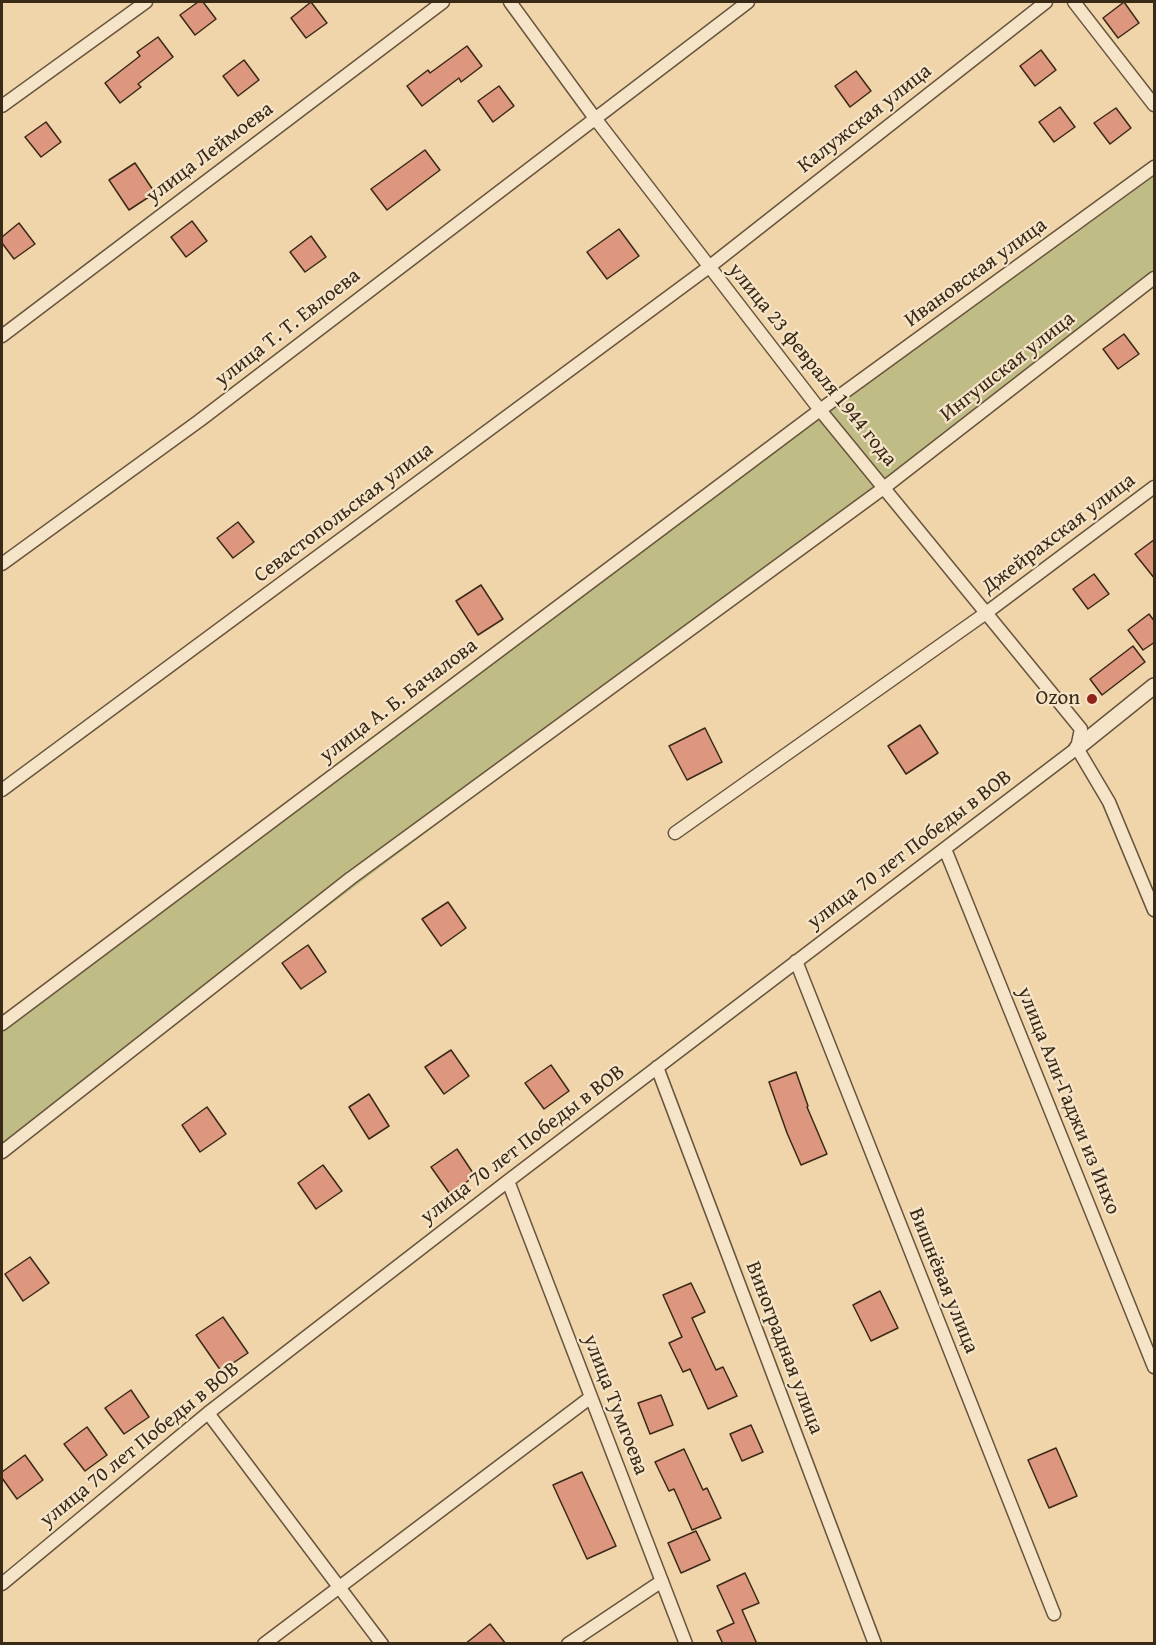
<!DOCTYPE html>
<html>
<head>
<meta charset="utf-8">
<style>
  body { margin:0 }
  #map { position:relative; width:1156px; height:1645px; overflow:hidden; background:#f1d5aa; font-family:"Gentium Book Plus",serif }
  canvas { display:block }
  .frame { position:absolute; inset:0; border:3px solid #392917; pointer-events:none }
</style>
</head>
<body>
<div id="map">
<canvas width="1156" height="1645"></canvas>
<div class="frame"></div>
</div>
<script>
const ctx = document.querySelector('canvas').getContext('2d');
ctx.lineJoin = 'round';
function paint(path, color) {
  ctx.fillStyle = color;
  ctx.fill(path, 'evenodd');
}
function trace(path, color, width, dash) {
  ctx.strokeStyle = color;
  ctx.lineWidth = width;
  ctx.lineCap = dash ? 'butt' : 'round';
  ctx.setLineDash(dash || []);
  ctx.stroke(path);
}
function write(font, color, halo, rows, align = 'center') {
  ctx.font = font + ' "Gentium Book Plus",serif';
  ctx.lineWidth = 4.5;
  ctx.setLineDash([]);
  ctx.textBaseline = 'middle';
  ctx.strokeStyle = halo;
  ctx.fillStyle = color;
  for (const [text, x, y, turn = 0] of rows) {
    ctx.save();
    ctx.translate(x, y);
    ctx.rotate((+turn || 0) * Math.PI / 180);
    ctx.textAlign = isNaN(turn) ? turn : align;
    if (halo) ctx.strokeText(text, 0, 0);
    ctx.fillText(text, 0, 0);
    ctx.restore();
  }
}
const green = new Path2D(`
  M 1154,167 L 1154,278 L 885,487 L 2,1152 L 2,1024 Z`);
const building = new Path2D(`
  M 198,2 L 203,2 L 216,19 L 195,35 L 180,15 Z
  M 311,2 L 327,23 L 306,38 L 291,18 Z
  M 1124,2 L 1139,23 L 1118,38 L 1103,18 Z
  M 158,37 L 173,57 L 138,84 L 141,87 L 120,103 L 105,83 L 140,56 L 137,52 Z
  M 467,46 L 482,66 L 461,82 L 459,78 L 422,106 L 407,86 L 428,70 L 430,73 Z
  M 1041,50 L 1056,70 L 1035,86 L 1020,66 Z
  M 244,60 L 259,80 L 238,96 L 223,76 Z
  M 856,71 L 871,91 L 850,107 L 835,86 Z
  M 499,86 L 514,106 L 493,122 L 478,101 Z
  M 1060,107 L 1075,127 L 1054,142 L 1039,122 Z
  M 1116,108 L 1131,128 L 1110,144 L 1094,123 Z
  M 46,122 L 61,142 L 41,157 L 25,137 Z
  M 425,150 L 440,170 L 387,210 L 371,189 Z
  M 135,163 L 155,193 L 129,210 L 109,180 Z
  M 192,221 L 207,241 L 186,257 L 171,237 Z
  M 19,223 L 35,244 L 14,259 L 2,243 L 2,237 Z
  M 619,229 L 639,256 L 607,279 L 587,252 Z
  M 311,236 L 326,257 L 305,272 L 290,252 Z
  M 1124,334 L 1139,354 L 1118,369 L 1103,349 Z
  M 238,522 L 254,542 L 233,558 L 217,538 Z
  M 1155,539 L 1155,579 L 1135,554 Z
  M 1094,574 L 1109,594 L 1088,609 L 1073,589 Z
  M 481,585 L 503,619 L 478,635 L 456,601 Z
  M 1149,614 L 1155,622 L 1155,642 L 1143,650 L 1128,630 Z
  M 1133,646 L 1145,662 L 1102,695 L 1090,679 Z
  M 920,725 L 938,753 L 906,774 L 888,746 Z
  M 705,728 L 722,762 L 687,780 L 669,746 Z
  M 448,902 L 466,928 L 441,946 L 422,919 Z
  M 308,945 L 326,972 L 301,989 L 282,963 Z
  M 451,1050 L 469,1076 L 444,1094 L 425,1067 Z
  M 551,1065 L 569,1091 L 544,1109 L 525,1083 Z
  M 796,1072 L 808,1106 L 807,1107 L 827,1154 L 801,1165 L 787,1133 L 769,1082 Z
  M 369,1094 L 389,1126 L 369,1139 L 349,1107 Z
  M 207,1107 L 226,1134 L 200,1152 L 182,1125 Z
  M 457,1149 L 475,1176 L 450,1194 L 431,1167 Z
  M 323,1165 L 342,1191 L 316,1209 L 298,1183 Z
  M 30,1257 L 49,1283 L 23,1301 L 5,1274 Z
  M 691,1283 L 705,1312 L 692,1318 L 716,1370 L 723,1367 L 737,1396 L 708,1409 L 690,1369 L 683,1372 L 669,1343 L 682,1337 L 663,1295 Z
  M 880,1291 L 898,1328 L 871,1341 L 853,1305 Z
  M 223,1317 L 248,1353 L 221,1371 L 196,1335 Z
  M 131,1390 L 149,1417 L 124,1434 L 105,1408 Z
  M 661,1395 L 673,1425 L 650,1434 L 638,1403 Z
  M 751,1425 L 763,1452 L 742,1461 L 730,1434 Z
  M 87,1427 L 107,1455 L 85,1471 L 64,1444 Z
  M 1056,1448 L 1077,1496 L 1049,1508 L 1028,1460 Z
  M 684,1449 L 703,1490 L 707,1488 L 721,1518 L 692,1530 L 674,1489 L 669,1491 L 655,1462 Z
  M 25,1455 L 43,1480 L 17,1499 L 2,1478 L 2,1472 Z
  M 582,1472 L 616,1546 L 587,1559 L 553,1485 Z
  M 696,1531 L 710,1560 L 681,1573 L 668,1543 Z
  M 745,1573 L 759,1603 L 742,1610 L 757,1644 L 723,1644 L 717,1631 L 734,1623 L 717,1586 Z
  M 490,1624 L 506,1644 L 465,1644 Z`);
const minor = new Path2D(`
  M 510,2 L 594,117 L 820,410 L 1081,729 L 1077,748
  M 1074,2 L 1154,105
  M 2,106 L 146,2
  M 2,336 L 443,2
  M 2,564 L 199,421 L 748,2
  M 1077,748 L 1109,802 L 1154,910
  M 2,790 L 709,267 L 1046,2
  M 675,833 L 986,613 L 1154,487
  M 945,849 L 1154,1367
  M 796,961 L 1054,1614
  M 2,1024 L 820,410 L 1154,167
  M 657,1067 L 875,1644
  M 2,1152 L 351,878 L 885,487 L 1154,278
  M 508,1181 L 686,1644
  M 208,1413 L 382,1644
  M 2,1584 L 208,1413 L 508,1181 L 1077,748
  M 264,1644 L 591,1397
  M 568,1644 L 662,1581`);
const tertiary = new Path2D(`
  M 1077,748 L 1154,686`);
const markers = [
  [1092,699,6,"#8f2418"]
];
const streetNames = [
  ["Калужская улица",865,119,-38],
  ["улица Леймоева",210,153,-37],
  ["Ивановская улица",976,273,-36],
  ["улица Т. Т. Евлоева",288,328,-38],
  ["улица 23 февраля 1944 года",812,365,51],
  ["Ингушская улица",1008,367,-38],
  ["Севастопольская улица",344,513,-37],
  ["Джейрахская улица",1059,534,-37],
  ["улица А. Б. Бачалова",399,701,-37],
  ["улица 70 лет Победы в ВОВ",910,850,-37],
  ["улица Али-Гаджи из Инхо",1068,1101,68],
  ["улица 70 лет Победы в ВОВ",523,1145,-37],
  ["Вишнёвая улица",943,1281,68],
  ["Виноградная улица",784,1348,69],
  ["улица Тумгоева",615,1405,69],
  ["улица 70 лет Победы в ВОВ",140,1445,-39]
];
const poiNames = [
  ["Ozon",1080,699]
];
paint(green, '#c0bc85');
paint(building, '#de977f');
trace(building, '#392917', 1.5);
trace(minor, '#67543c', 15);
trace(tertiary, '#67543c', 18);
trace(minor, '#f6e4c8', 12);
trace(tertiary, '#f6e4c8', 15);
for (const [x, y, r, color] of markers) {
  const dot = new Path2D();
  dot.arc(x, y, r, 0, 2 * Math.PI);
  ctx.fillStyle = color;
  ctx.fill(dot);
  trace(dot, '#f6e4c8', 2);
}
write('21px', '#392917', '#f6e4c8', streetNames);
write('21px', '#392917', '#f6e4c8', poiNames, 'right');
</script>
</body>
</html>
